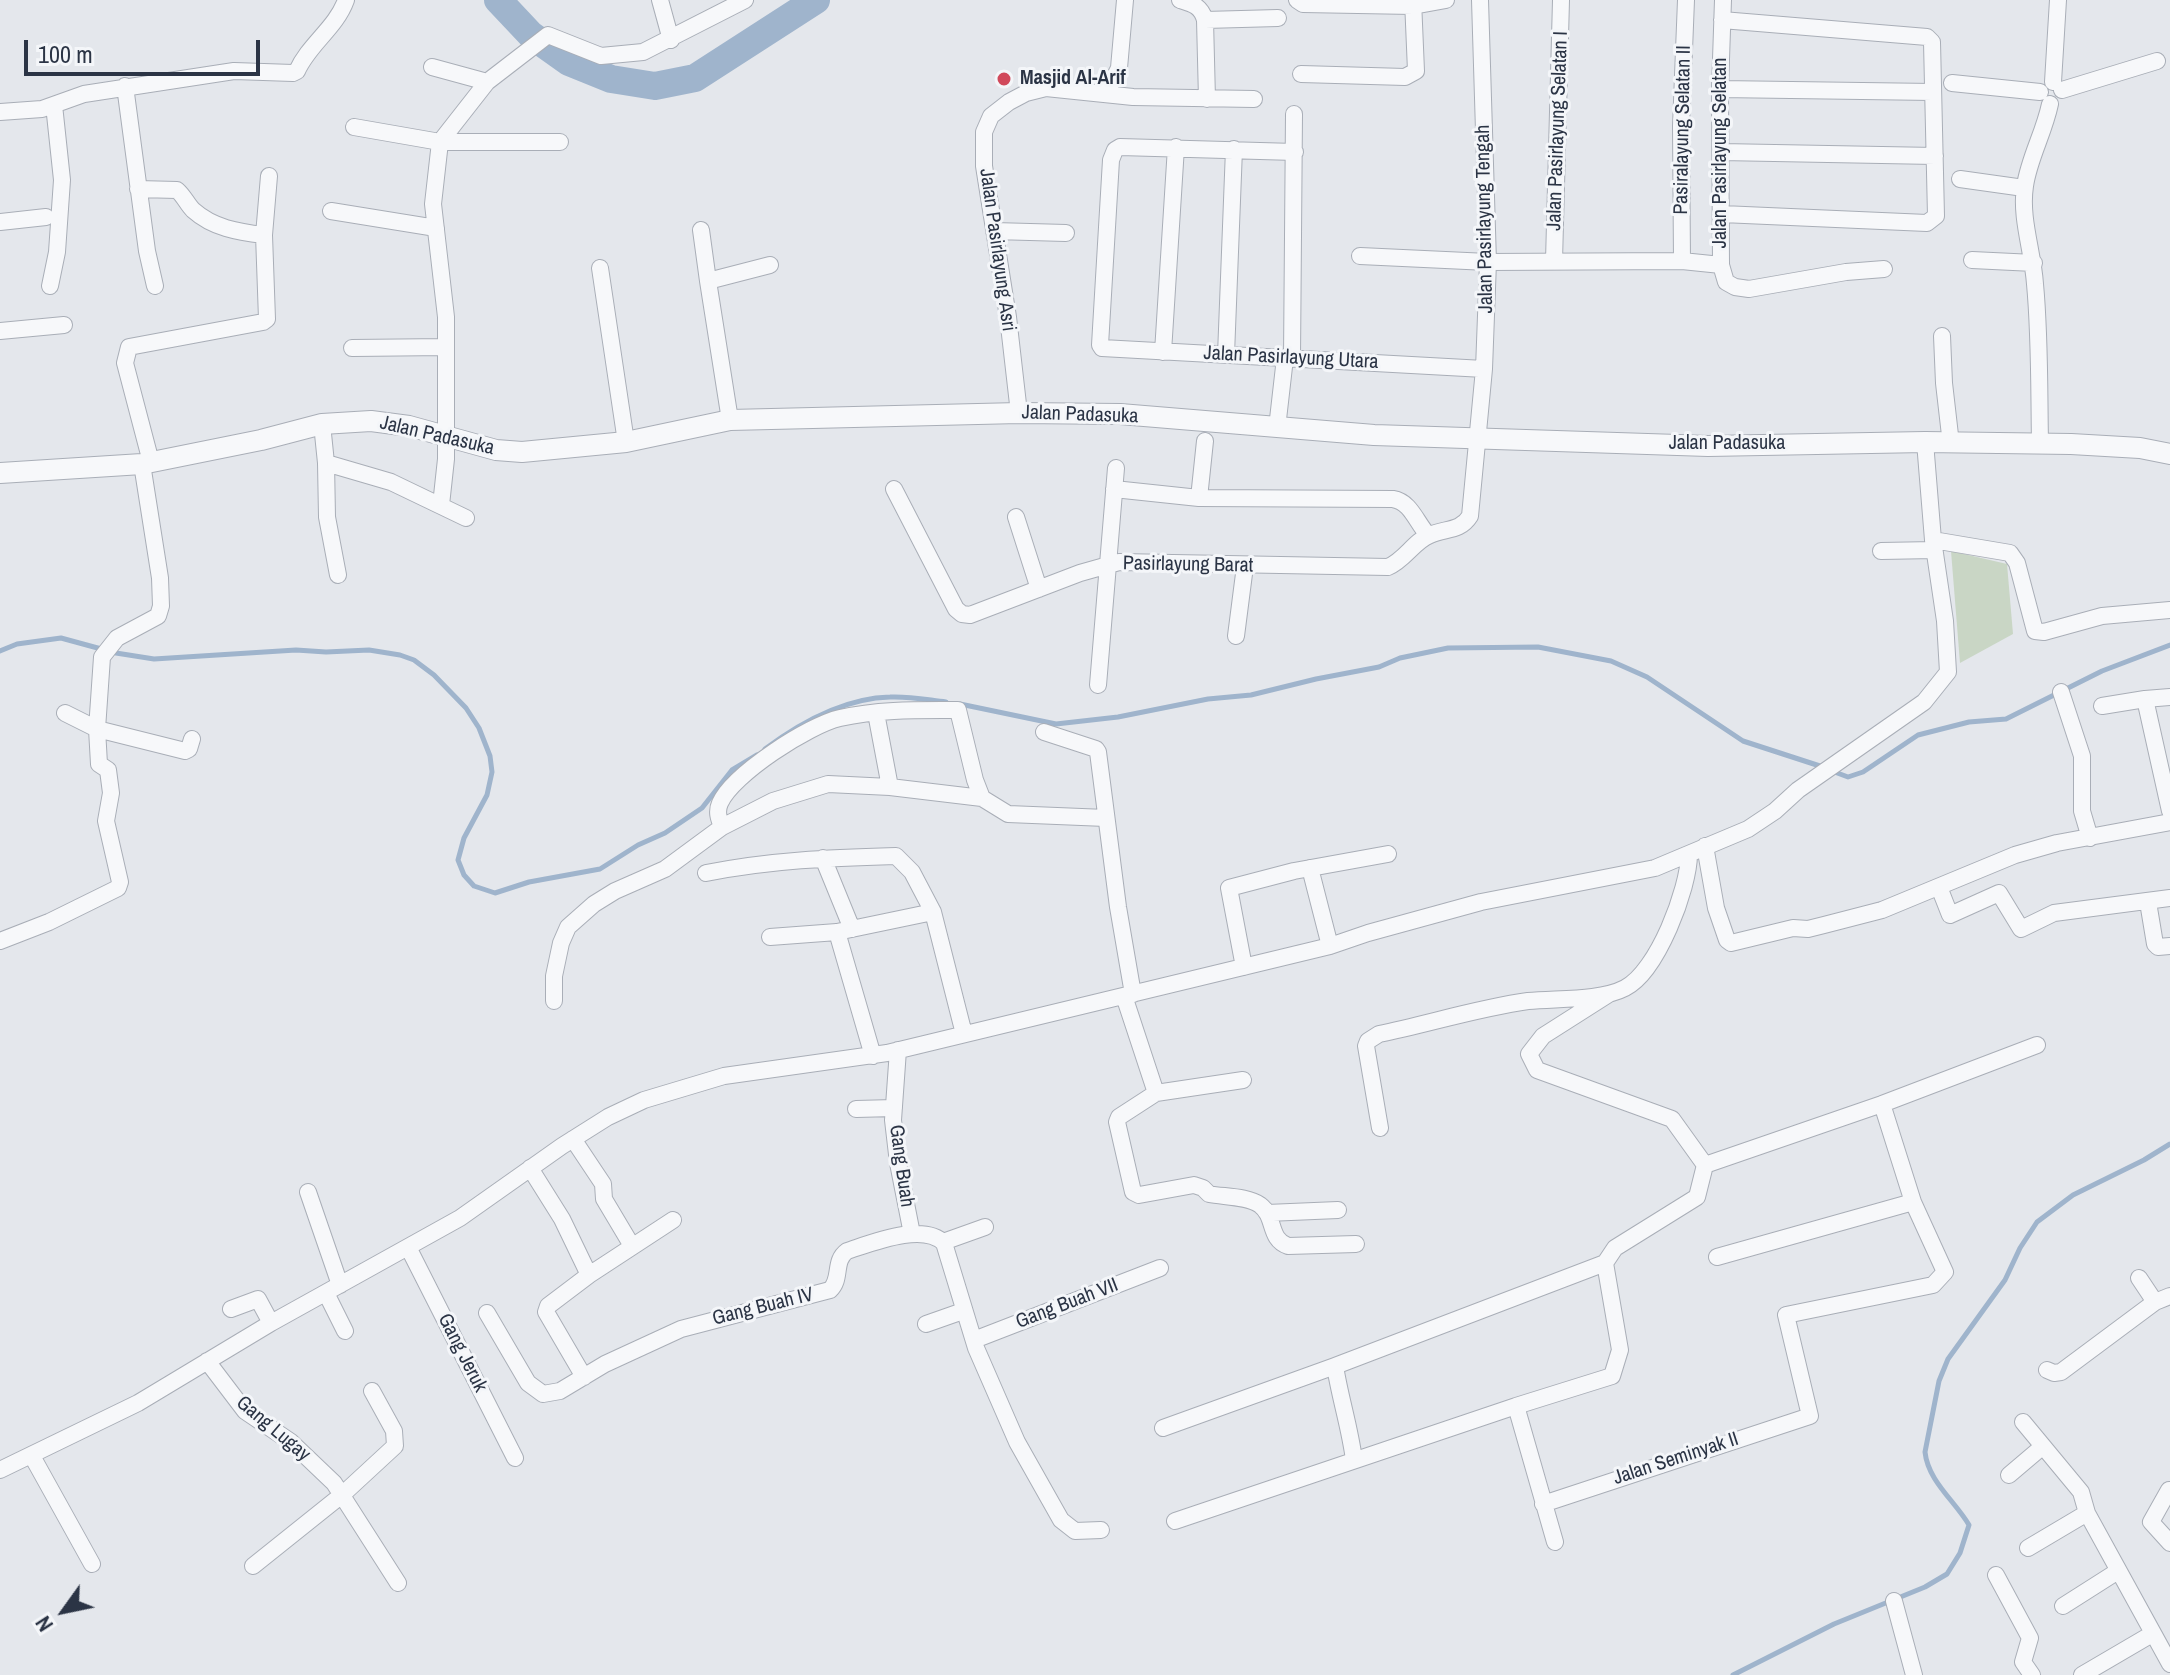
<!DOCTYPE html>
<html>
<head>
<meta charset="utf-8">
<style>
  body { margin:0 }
  #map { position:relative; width:2170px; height:1675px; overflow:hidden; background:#e4e7ec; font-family:"Archivo Narrow",sans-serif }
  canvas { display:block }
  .north { position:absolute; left:24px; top:1571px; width:80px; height:80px; -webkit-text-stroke:6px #f4f6f9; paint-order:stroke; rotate:237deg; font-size:22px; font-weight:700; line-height:32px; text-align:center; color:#2b3445 }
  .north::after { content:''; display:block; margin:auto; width:28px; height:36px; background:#2b3445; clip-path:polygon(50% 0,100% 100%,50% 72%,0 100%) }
  .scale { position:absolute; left:24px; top:40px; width:236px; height:36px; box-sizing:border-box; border:4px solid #2b3445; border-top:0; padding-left:10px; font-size:24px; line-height:28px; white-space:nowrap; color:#2b3445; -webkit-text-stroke:6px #f4f6f9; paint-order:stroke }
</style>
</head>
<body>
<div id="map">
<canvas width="2170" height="1675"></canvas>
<div class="north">N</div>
<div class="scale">100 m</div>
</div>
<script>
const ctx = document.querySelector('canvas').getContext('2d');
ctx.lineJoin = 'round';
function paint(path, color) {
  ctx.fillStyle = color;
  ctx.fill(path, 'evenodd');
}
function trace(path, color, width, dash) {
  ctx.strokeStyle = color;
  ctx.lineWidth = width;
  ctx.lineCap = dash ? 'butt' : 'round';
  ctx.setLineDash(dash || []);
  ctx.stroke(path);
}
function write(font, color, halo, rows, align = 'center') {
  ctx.font = font + ' "Archivo Narrow",sans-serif';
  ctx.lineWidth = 6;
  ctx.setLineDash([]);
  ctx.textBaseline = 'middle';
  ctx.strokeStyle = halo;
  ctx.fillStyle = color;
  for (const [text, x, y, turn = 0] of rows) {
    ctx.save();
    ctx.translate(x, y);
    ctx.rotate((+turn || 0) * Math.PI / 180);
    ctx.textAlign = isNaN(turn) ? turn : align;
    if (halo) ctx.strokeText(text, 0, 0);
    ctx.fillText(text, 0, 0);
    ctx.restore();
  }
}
const green = new Path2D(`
  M 1951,551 L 2007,564 L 2013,634 L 1960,663 Z`);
const stream = new Path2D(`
  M 0,651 L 17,644 L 61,638 L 116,653 L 154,659 L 296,650 L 326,652 L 369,650 L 400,655 L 414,660 L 434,675 L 466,708 L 479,728 L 490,756 L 492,772 L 487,795 L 464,838 L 458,860 L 464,875 L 474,886 L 495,893 L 529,882 L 600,869 L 638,845 L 665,833 L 702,808 L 732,770 L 757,755
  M 960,704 L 1056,724 L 1118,717 L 1208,699 L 1251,695 L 1316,679 L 1379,667 L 1400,658 L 1448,648 L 1538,647 L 1611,661 L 1647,677 L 1743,741 L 1823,767
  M 765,749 C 800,723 845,698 890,697 C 909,696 928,700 946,702
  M 1832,771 L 1848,777 L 1863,772 L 1918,735 L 1969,722 L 2006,719 L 2102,671 L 2170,645
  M 1733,1675 L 1834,1624 L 1925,1587 L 1947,1574 L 1960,1553 L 1969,1525 C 1955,1501 1928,1481 1925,1452 L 1939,1381 L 1948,1359 L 2005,1280 L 2020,1248 L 2037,1222 L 2073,1195 L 2144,1160 L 2170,1144`);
const river = new Path2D(`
  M 498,0 L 531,35 L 569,62 L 611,79 L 655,86 L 695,78 L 816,0`);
const minor = new Path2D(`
  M 660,0 L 671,40
  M 1180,0 C 1193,4 1201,6 1205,20 L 1207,99
  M 1297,0 L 1303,4 L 1413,6 L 1446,0
  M 1205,20 L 1278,18
  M 1722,20 L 1927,37 L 1932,42 L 1936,216 L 1927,223 L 1722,214
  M 432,67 L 487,82
  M 1301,74 L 1405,77 L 1416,71 L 1413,0
  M 2053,82 L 2058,0
  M 1952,83 L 2040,92
  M 125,86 L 147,251 L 155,286
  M 1720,89 L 1933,92
  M 2062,90 L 2157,61
  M 1106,94 L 1119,68 L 1125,0
  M 0,112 L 42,109 L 84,94 L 234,71 L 293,73 L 297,71 C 309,44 336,28 346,0
  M 354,127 L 440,142 L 560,142
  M 1295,152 L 1120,147 L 1115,150 L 1111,160 L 1100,345 L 1102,348 L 1484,369
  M 1721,152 L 1935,156
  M 1960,179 L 2024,188
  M 138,189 L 177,190 C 184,196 187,204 193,210 C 213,228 238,232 264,235
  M 331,211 L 436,228
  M 0,222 L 46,217
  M 701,230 L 708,281
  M 994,231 L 1066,233
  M 1360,256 L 1488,262 L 1682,261 L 1721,265 L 1720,89 L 1723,0
  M 1972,260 L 2034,263
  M 1554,261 L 1561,0
  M 1682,261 L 1681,126 L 1686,0
  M 1721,265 L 1726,282 L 1735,287 L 1749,289 L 1846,272 L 1884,269
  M 600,268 L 626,442
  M 50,286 L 57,252 L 62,180 L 54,105
  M 0,331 L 64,325
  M 1942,336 L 1944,383 L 1951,444
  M 352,348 L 446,347
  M 1163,352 L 1176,147
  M 1226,355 L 1234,149
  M 1292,358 L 1294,114
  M 1019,413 L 1008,317 L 984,166 L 984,132 L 991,116 L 1009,102 L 1026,93 L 1046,88 L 1133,97 L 1254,99
  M 730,420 L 708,281 L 770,265
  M 322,424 L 326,463 L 327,517 L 338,575
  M 1277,428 L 1285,358
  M 2040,443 C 2039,390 2040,337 2035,284 C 2033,252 2020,218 2025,186 C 2029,158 2044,133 2050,104
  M 151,462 L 125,363 L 129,347 L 263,322 L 267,319 L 264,235 L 269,176
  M 326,463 L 391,482 L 466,518
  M 894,489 L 956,609 L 962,614 L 970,615 L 1080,573 L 1119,562 L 1388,567 C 1405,560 1414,541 1430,535 C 1445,528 1460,532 1470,516 L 1484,369 L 1488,262 L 1480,0
  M 1114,489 L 1199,498 L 1393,499 C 1411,502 1416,522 1428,535
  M 1199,498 L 1205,441
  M 441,505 L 446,459 L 446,317 L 433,204 L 440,142 L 487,82 L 548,35 L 601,56 L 643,52 L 745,0
  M 1016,517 L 1039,589
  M 1933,540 L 2010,553 L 2017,563 L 2035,631 L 2044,632 L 2102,616 L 2170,610
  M 1881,551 L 1934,550
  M 1236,636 L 1245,566
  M 1098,685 L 1116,468
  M 2061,692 L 2082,756 L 2082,811 L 2090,838
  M 2145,699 L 2170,811
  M 2102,706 L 2145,699 L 2170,697
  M 65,713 L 97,729 L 185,751 L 189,749 L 192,739
  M 876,713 L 890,787
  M 1044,732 L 1096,749 L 1098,752 L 1118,907 L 1133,994
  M 722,827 C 719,819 716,812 720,803 C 733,774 809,725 840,718 C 879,709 919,710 958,710 L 975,780 L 982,798
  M 1705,846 L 1716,908 L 1727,940 L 1731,943 L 1793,928 L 1808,929 L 1824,925 L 1882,910 L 2015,855 L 2057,843 L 2170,822
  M 823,858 L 852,929
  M 1310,868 L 1330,946
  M 706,873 C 772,860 829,858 896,856 L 912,872 L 933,912
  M 1939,887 L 1950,915 L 1999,893 L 2021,929 L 2054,913 L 2170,898
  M 2148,902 L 2155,944 L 2158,947 L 2170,946
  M 837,932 L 873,1056
  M 770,937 L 837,932 L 933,912 L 964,1034
  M 0,941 L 49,922 L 118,888 L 120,882 L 106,821 L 111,793 L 108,770 L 99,764 L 97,729 L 102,657 L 117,638 L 158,616 L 161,606 L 160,578 L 142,464
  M 1244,967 L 1229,888 L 1294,871 L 1388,854
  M 1124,996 L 1156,1093
  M 554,1001 L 554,976 L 561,943 L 568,927 L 594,904 L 615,891 L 665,869 L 722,827 L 773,801 L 828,784 L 890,787 L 982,798 L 1008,814 L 1106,818
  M 898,1050 L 893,1120 L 898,1163 L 912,1234
  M 1243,1080 L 1156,1093 L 1119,1117 L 1117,1122 L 1133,1192 L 1139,1195 L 1194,1185 L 1203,1188 L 1209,1194 C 1224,1197 1247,1196 1260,1205 C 1276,1217 1268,1239 1288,1246 L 1356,1244
  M 856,1109 L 894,1108
  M 1380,1128 L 1366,1046 L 1368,1041 L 1379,1034 C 1428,1024 1478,1008 1528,1001 C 1557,998 1600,1001 1625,988 C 1657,972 1689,889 1689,854
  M 573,1139 L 603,1184 L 604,1199 L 632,1246
  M 1705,1165 L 1882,1104 L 2037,1045
  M 530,1168 L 562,1219 L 589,1275 L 548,1306 L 546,1312 L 584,1377
  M 308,1192 L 340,1285
  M 1267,1213 L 1338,1210
  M 943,1242 L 985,1227
  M 408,1247 L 515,1458
  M 1717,1257 L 1913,1202 L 1882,1104
  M 589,1275 L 673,1220
  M 2139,1278 L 2155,1302
  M 326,1293 L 345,1331
  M 231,1309 L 258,1299 L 271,1323
  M 487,1313 L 528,1383 L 543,1394 L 560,1391 L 605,1364 L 681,1329 L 830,1290 C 842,1279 833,1261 847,1251 C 872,1243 923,1222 944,1243 L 976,1348 L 1017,1442 L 1061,1520 L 1075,1531 L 1101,1530
  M 926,1324 L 963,1311
  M 974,1340 L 1160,1268
  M 207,1361 L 245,1411 L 291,1442 L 334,1483 L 398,1583
  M 1335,1366 L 1605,1263
  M 2047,1370 L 2054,1373 L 2061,1372 L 2155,1302 L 2170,1296
  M 2023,1422 L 2081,1492 L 2087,1513 L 2170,1664
  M 1163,1428 L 1335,1366 C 1340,1398 1350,1428 1354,1460
  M 32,1456 L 92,1564
  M 0,1470 L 138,1403 L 271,1323 L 460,1218 L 562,1146 L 608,1117 L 644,1100 L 724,1076 L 887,1053 L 1330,946 L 1368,933 L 1481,902 L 1655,868 L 1748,829 L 1775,811 L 1798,790 L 1924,702 L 1948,672 L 1945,621 L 1933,540 L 1925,442
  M 2009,1475 L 2042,1447
  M 2169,1490 L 2151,1522 L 2170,1543
  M 1543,1504 L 1810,1416 L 1786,1315 L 1933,1285 L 1945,1272 L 1913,1202
  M 1175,1521 L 1516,1406
  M 1555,1542 L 1516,1406 L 1612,1376 L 1620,1350 L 1605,1263 L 1615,1248 L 1697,1197 L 1705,1165 L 1672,1119 L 1537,1070 L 1529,1054 L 1543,1036 L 1609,994
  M 2028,1548 L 2087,1513
  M 253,1566 L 343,1494 L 395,1446 L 394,1431 L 372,1391
  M 1996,1575 L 2030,1638 L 2023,1662 L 2032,1675
  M 1894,1601 L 1914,1675
  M 2063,1606 L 2118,1571
  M 2082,1675 L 2152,1634`);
const tertiary = new Path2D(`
  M 0,473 L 142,464 L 261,440 L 322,424 L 371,421 L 409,426 L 496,450 L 522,452 L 626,442 L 730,420 L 1019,413 L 1120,414 L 1374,435 L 1708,446 L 1925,442 L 2071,444 L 2140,448 L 2170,454`);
const markers = [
  [1004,79,8,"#d1495b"]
];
const poiNames = [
  ["Masjid Al-Arif",1020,79]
];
const streetNames = [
  ["Pasiralayung Selatan II",1683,130,-89],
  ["Jalan Pasirlayung Selatan I",1558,131,-88],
  ["Jalan Pasirlayung Selatan",1721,153,-90],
  ["Jalan Pasirlayung Tengah",1485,219,-91],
  ["Jalan Pasirlayung Asri",997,250,82],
  ["Jalan Pasirlayung Utara",1291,358,3],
  ["Jalan Padasuka",1080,415,2],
  ["Jalan Padasuka",437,436,13],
  ["Jalan Padasuka",1727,444],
  ["Pasirlayung Barat",1188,565,1],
  ["Gang Buah",901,1166,82],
  ["Gang Buah VII",1067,1304,-21],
  ["Gang Buah IV",763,1307,-14],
  ["Gang Jeruk",462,1353,63],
  ["Gang Lugay",273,1429,40],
  ["Jalan Seminyak II",1676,1459,-18]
];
paint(green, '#c9d6c5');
trace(stream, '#9fb4cc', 5);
trace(river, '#9fb4cc', 28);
trace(minor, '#a9aeb7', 18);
trace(tertiary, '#a9aeb7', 22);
trace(minor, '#f7f8fa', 16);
trace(tertiary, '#f7f8fa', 20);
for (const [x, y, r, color] of markers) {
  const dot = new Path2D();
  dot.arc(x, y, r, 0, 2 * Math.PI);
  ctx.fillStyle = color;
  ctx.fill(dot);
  trace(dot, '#f4f6f9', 3);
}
write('bold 20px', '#2b3445', '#f4f6f9', poiNames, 'left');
write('20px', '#2b3445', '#f4f6f9', streetNames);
</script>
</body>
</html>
